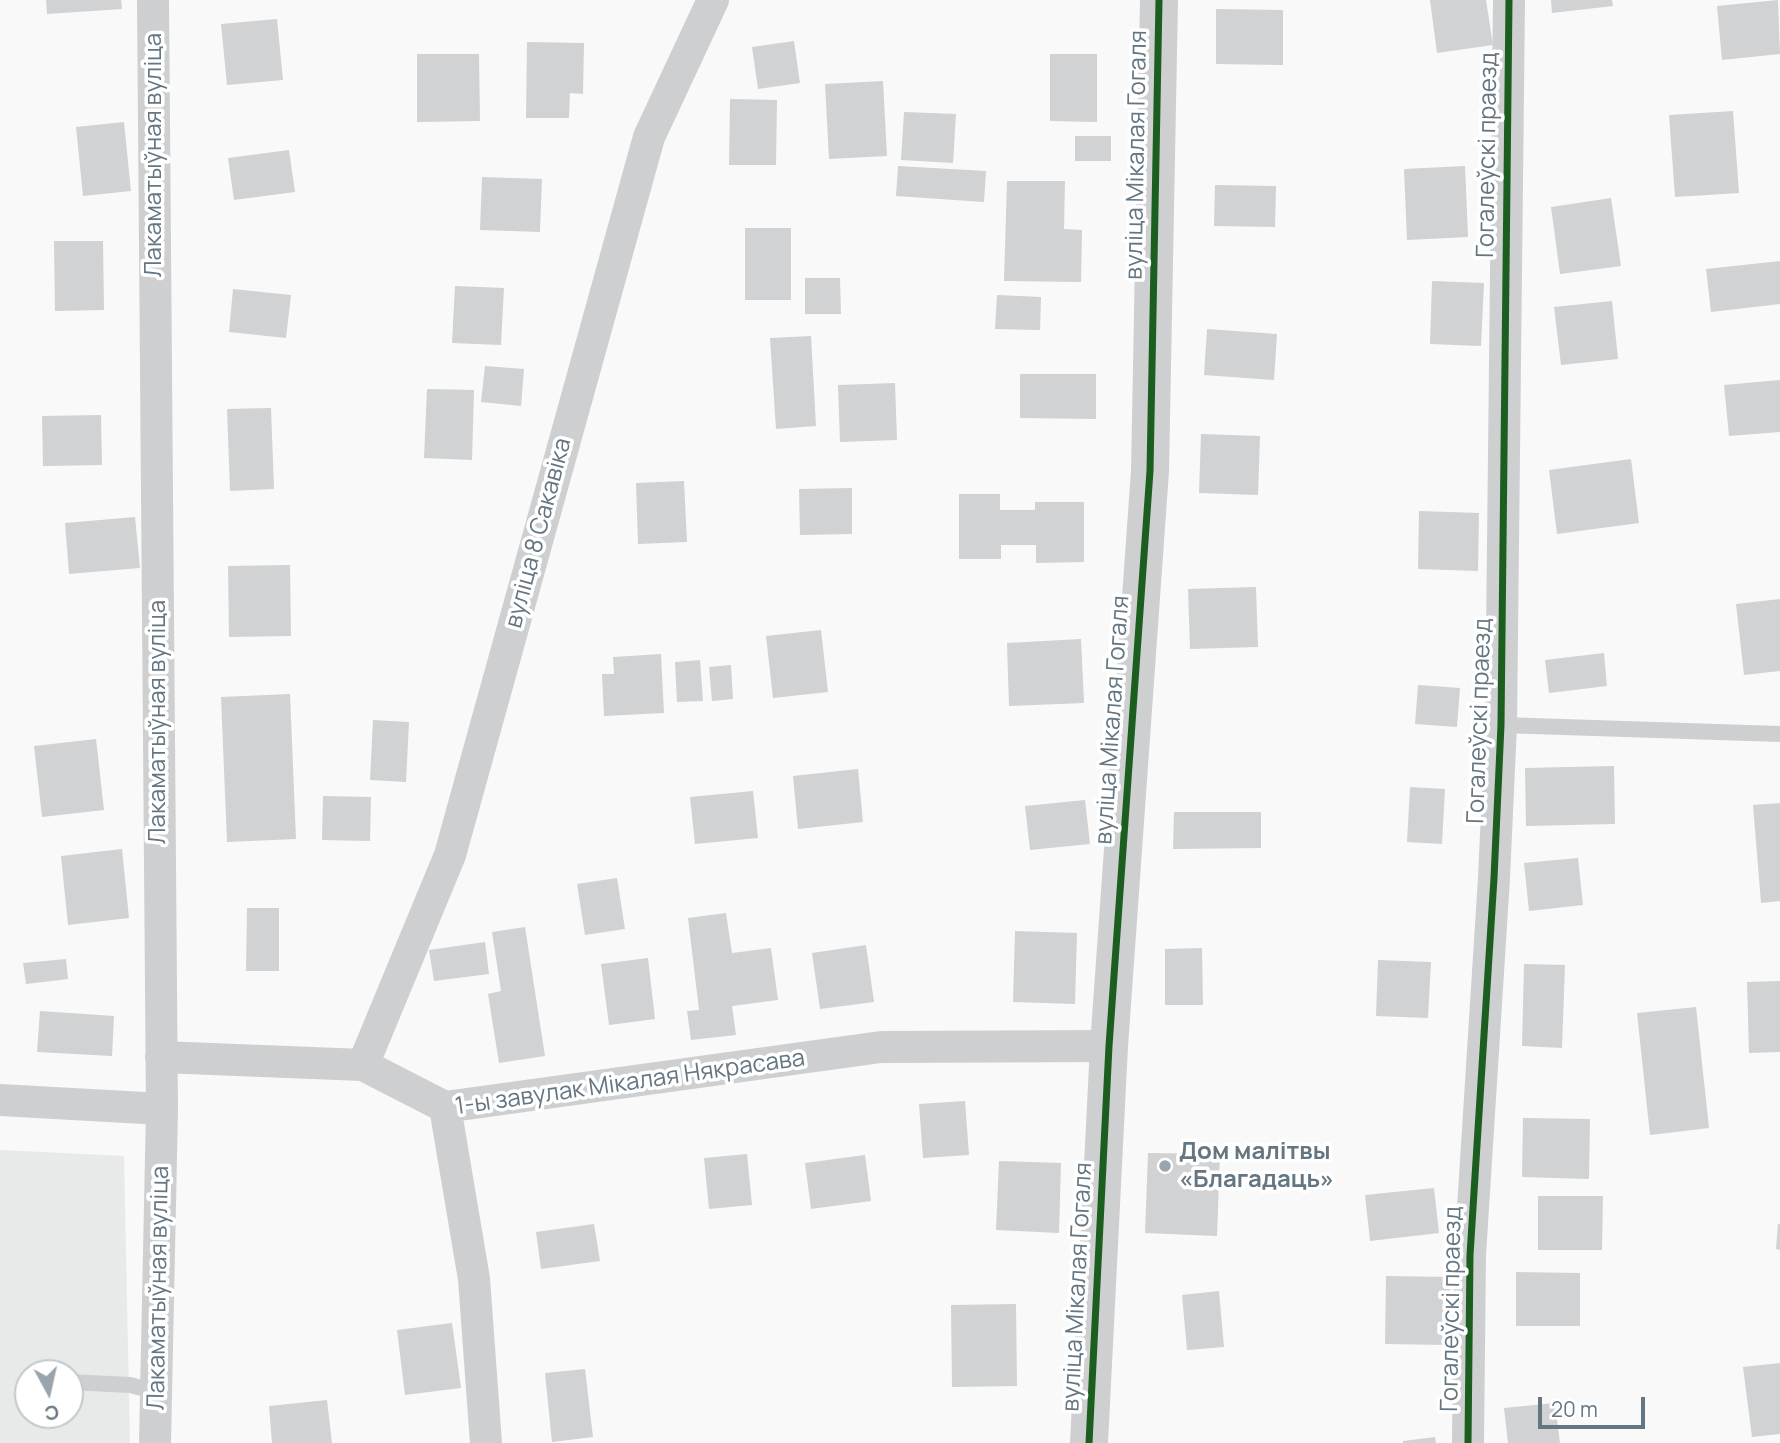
<!DOCTYPE html>
<html>
<head>
<meta charset="utf-8">
<style>
  body { margin:0 }
  #map { position:relative; width:1780px; height:1443px; overflow:hidden; background:#f9f9f9; font-family:Manrope,sans-serif }
  canvas { display:block }
  .north { position:absolute; left:14px; top:1359px; width:70px; height:70px; box-sizing:border-box; background:#fff; border:2px solid #c1c8cd; border-radius:50%; rotate:172deg; font-size:19px; font-weight:700; line-height:28px; text-align:center; color:#657683 }
  .north::after { content:''; display:block; margin:auto; width:24px; height:32px; background:#99a4ac; clip-path:polygon(50% 0,100% 100%,50% 72%,0 100%) }
  .scale { position:absolute; left:1538px; top:1397px; width:107px; height:32px; box-sizing:border-box; border:4px solid #657683; border-top:0; padding-left:9px; font-size:21px; line-height:24px; white-space:nowrap; color:#657683; -webkit-text-stroke:5px #fff; paint-order:stroke }
</style>
</head>
<body>
<div id="map">
<canvas width="1780" height="1443"></canvas>
<div class="north">С</div>
<div class="scale">20 m</div>
</div>
<script>
const ctx = document.querySelector('canvas').getContext('2d');
ctx.lineJoin = 'round';
function paint(path, color) {
  ctx.fillStyle = color;
  ctx.fill(path, 'evenodd');
}
function trace(path, color, width, dash) {
  ctx.strokeStyle = color;
  ctx.lineWidth = width;
  ctx.lineCap = dash ? 'butt' : 'round';
  ctx.setLineDash(dash || []);
  ctx.stroke(path);
}
function write(font, color, halo, rows, align = 'center') {
  ctx.font = font + ' Manrope,sans-serif';
  ctx.lineWidth = 7;
  ctx.setLineDash([]);
  ctx.textBaseline = 'middle';
  ctx.strokeStyle = halo;
  ctx.fillStyle = color;
  for (const [text, x, y, turn = 0] of rows) {
    ctx.save();
    ctx.translate(x, y);
    ctx.rotate((+turn || 0) * Math.PI / 180);
    ctx.textAlign = isNaN(turn) ? turn : align;
    if (halo) ctx.strokeText(text, 0, 0);
    ctx.fillText(text, 0, 0);
    ctx.restore();
  }
}
const built = new Path2D(`
  M 0,1150 L 124,1156 L 130,1443 L 0,1443 ZM 28,1373 L 70,1373 L 70,1415 L 28,1415 Z`);
const building = new Path2D(`
  M 46,0 L 121,0 L 122,9 L 47,14 Z
  M 1430,0 L 1486,0 L 1493,45 L 1437,53 Z
  M 1551,0 L 1612,0 L 1613,6 L 1552,13 Z
  M 1778,0 L 1780,54 L 1722,60 L 1717,6 Z
  M 1216,9 L 1283,10 L 1283,65 L 1216,64 Z
  M 277,19 L 283,80 L 227,85 L 221,24 Z
  M 794,41 L 800,83 L 758,89 L 752,47 Z
  M 527,42 L 584,43 L 583,94 L 570,93 L 569,118 L 526,118 Z
  M 417,54 L 479,54 L 480,121 L 417,122 Z
  M 1050,54 L 1097,54 L 1097,122 L 1050,121 Z
  M 883,81 L 887,156 L 829,159 L 825,84 Z
  M 730,99 L 777,100 L 776,165 L 729,165 Z
  M 1733,111 L 1739,193 L 1675,197 L 1669,115 Z
  M 904,112 L 956,114 L 953,163 L 901,160 Z
  M 124,122 L 131,191 L 83,196 L 76,127 Z
  M 1075,136 L 1111,136 L 1111,161 L 1075,161 Z
  M 289,150 L 295,192 L 234,200 L 228,158 Z
  M 898,166 L 986,171 L 984,202 L 896,196 Z
  M 1465,166 L 1468,237 L 1407,240 L 1404,169 Z
  M 482,177 L 542,179 L 540,232 L 480,230 Z
  M 1007,181 L 1065,181 L 1064,229 L 1082,230 L 1081,282 L 1004,281 Z
  M 1215,185 L 1276,186 L 1275,227 L 1214,226 Z
  M 1611,198 L 1621,266 L 1560,274 L 1551,207 Z
  M 745,228 L 791,228 L 791,300 L 745,300 Z
  M 54,241 L 103,241 L 104,310 L 55,311 Z
  M 1780,261 L 1780,304 L 1711,312 L 1706,269 Z
  M 805,278 L 840,278 L 841,314 L 805,314 Z
  M 1432,281 L 1484,283 L 1481,346 L 1430,344 Z
  M 455,286 L 504,288 L 501,345 L 452,343 Z
  M 233,289 L 291,295 L 286,338 L 229,332 Z
  M 997,295 L 1041,297 L 1040,330 L 995,329 Z
  M 1612,301 L 1618,359 L 1561,365 L 1554,307 Z
  M 1207,329 L 1277,334 L 1274,380 L 1204,375 Z
  M 811,336 L 816,426 L 776,429 L 770,338 Z
  M 485,366 L 524,369 L 521,406 L 481,402 Z
  M 1020,374 L 1096,374 L 1096,419 L 1020,418 Z
  M 1780,380 L 1780,432 L 1729,436 L 1724,385 Z
  M 895,383 L 897,440 L 840,442 L 838,385 Z
  M 427,389 L 474,390 L 472,460 L 424,458 Z
  M 271,408 L 274,489 L 230,491 L 227,409 Z
  M 101,415 L 102,465 L 43,466 L 42,416 Z
  M 1201,434 L 1260,436 L 1258,495 L 1199,493 Z
  M 1631,459 L 1639,523 L 1557,534 L 1549,470 Z
  M 684,481 L 687,542 L 638,544 L 636,483 Z
  M 852,488 L 852,534 L 800,535 L 799,489 Z
  M 959,494 L 1000,494 L 1000,510 L 1035,510 L 1035,502 L 1084,502 L 1084,562 L 1036,563 L 1036,545 L 1001,545 L 1001,559 L 959,559 Z
  M 1419,511 L 1479,513 L 1478,571 L 1418,569 Z
  M 135,517 L 140,568 L 69,574 L 65,523 Z
  M 290,565 L 291,636 L 229,637 L 228,566 Z
  M 1256,587 L 1258,647 L 1190,649 L 1188,589 Z
  M 1780,599 L 1780,671 L 1744,675 L 1736,604 Z
  M 821,630 L 828,692 L 773,698 L 766,636 Z
  M 1081,639 L 1084,703 L 1009,706 L 1007,643 Z
  M 1604,653 L 1607,686 L 1549,693 L 1545,660 Z
  M 661,654 L 664,713 L 604,716 L 602,674 L 614,674 L 613,657 Z
  M 700,660 L 703,701 L 677,702 L 675,662 Z
  M 731,665 L 733,699 L 712,701 L 709,667 Z
  M 1418,685 L 1460,688 L 1457,727 L 1415,724 Z
  M 290,694 L 296,839 L 227,842 L 221,697 Z
  M 373,720 L 409,722 L 406,782 L 370,780 Z
  M 96,739 L 104,810 L 42,817 L 34,746 Z
  M 1614,766 L 1615,824 L 1526,826 L 1525,768 Z
  M 858,769 L 863,822 L 798,829 L 793,776 Z
  M 1410,787 L 1445,789 L 1442,844 L 1407,842 Z
  M 753,791 L 758,838 L 695,844 L 690,797 Z
  M 323,796 L 371,797 L 370,841 L 322,840 Z
  M 1085,800 L 1090,844 L 1030,850 L 1025,806 Z
  M 1780,803 L 1780,901 L 1761,903 L 1753,805 Z
  M 1174,812 L 1261,812 L 1261,848 L 1173,849 Z
  M 122,849 L 129,918 L 68,925 L 61,856 Z
  M 1578,858 L 1583,905 L 1529,911 L 1524,863 Z
  M 617,878 L 625,929 L 585,935 L 577,884 Z
  M 247,908 L 279,908 L 279,971 L 246,971 Z
  M 726,913 L 732,953 L 771,948 L 778,1000 L 732,1006 L 736,1035 L 691,1040 L 687,1011 L 699,1010 L 688,918 Z
  M 525,927 L 545,1056 L 499,1063 L 488,994 L 501,991 L 492,932 Z
  M 1015,931 L 1077,933 L 1075,1004 L 1013,1002 Z
  M 485,942 L 489,974 L 434,981 L 429,950 Z
  M 866,945 L 874,1002 L 820,1009 L 812,953 Z
  M 1202,948 L 1203,1005 L 1165,1005 L 1165,949 Z
  M 648,958 L 655,1019 L 609,1025 L 601,964 Z
  M 66,959 L 68,979 L 26,984 L 23,963 Z
  M 1378,960 L 1431,962 L 1428,1018 L 1376,1016 Z
  M 1524,964 L 1565,965 L 1562,1048 L 1522,1046 Z
  M 1780,981 L 1780,1052 L 1749,1053 L 1747,982 Z
  M 1696,1007 L 1709,1128 L 1650,1135 L 1637,1013 Z
  M 40,1011 L 114,1016 L 112,1056 L 37,1052 Z
  M 965,1101 L 969,1155 L 923,1158 L 919,1104 Z
  M 1523,1118 L 1590,1119 L 1589,1179 L 1522,1177 Z
  M 1148,1153 L 1220,1154 L 1217,1236 L 1145,1233 Z
  M 747,1154 L 752,1205 L 709,1209 L 704,1158 Z
  M 865,1155 L 871,1201 L 811,1209 L 805,1163 Z
  M 999,1161 L 1061,1163 L 1059,1233 L 996,1230 Z
  M 1434,1188 L 1439,1233 L 1370,1241 L 1365,1195 Z
  M 1538,1196 L 1603,1196 L 1602,1250 L 1538,1250 Z
  M 594,1224 L 600,1261 L 541,1269 L 536,1232 Z
  M 1778,1224 L 1780,1224 L 1780,1250 L 1776,1249 Z
  M 1516,1272 L 1580,1273 L 1580,1326 L 1516,1326 Z
  M 1386,1276 L 1451,1277 L 1449,1345 L 1385,1344 Z
  M 1219,1291 L 1224,1347 L 1187,1350 L 1182,1295 Z
  M 1016,1304 L 1017,1386 L 952,1387 L 951,1305 Z
  M 452,1323 L 461,1388 L 405,1395 L 397,1330 Z
  M 1780,1363 L 1780,1434 L 1752,1437 L 1743,1367 Z
  M 585,1369 L 593,1437 L 552,1442 L 545,1373 Z
  M 327,1400 L 332,1443 L 272,1443 L 269,1406 Z
  M 1555,1403 L 1560,1443 L 1508,1443 L 1504,1408 Z
  M 1435,1437 L 1436,1443 L 1403,1443 L 1403,1441 Z`);
const service = new Path2D(`
  M 1501,725 L 1780,734
  M 70,1382 L 130,1385 L 157,1392`);
const minor = new Path2D(`
  M 153,0 L 162,1109 L 155,1443
  M 161,1057 L 363,1065 L 445,1107
  M 363,1065 L 450,855 L 649,137 L 713,0
  M 0,1100 L 162,1109
  M 445,1107 L 881,1047 L 1109,1046
  M 445,1107 L 474,1279 L 486,1443
  M 1468,1443 L 1470,1255 L 1494,878 L 1501,725 L 1509,0`);
const tertiary = new Path2D(`
  M 1089,1443 L 1109,1046 L 1150,471 L 1159,0`);
const cycleway = new Path2D(`
  M 1089,1443 L 1109,1046 L 1150,471 L 1159,0
  M 1468,1443 L 1470,1255 L 1494,878 L 1501,725 L 1509,0`);
const markers = [
  [1165,1166,7,"#99a4ac"]
];
const streetNames = [
  ["Лакаматыўная вуліца",154,155,-90],
  ["вуліца Мікалая Гогаля",1137,155,-89],
  ["Гогалеўскі праезд",1488,155,-89],
  ["вуліца 8 Сакавіка",539,533,-75],
  ["вуліца Мікалая Гогаля",1113,720,-86],
  ["Гогалеўскі праезд",1480,721,-88],
  ["Лакаматыўная вуліца",158,722,-90],
  ["1-ы завулак Мікалая Някрасава",630,1083,-8],
  ["вуліца Мікалая Гогаля",1078,1287,-87],
  ["Лакаматыўная вуліца",159,1288,-89],
  ["Гогалеўскі праезд",1452,1309,-89]
];
const poiNames = [
  ["Дом малітвы",1179,1152],
  ["«Благадаць»",1179,1180]
];
paint(built, '#e8e9e9');
paint(building, '#d0d2d3');
trace(service, '#cecfd0', 16);
trace(minor, '#cecfd0', 32);
trace(tertiary, '#cecfd0', 38);
trace(cycleway, '#1b5e20', 7);
for (const [x, y, r, color] of markers) {
  const dot = new Path2D();
  dot.arc(x, y, r, 0, 2 * Math.PI);
  ctx.fillStyle = color;
  ctx.fill(dot);
  trace(dot, '#fff', 2.5);
}
write('24px', '#657683', '#fff', streetNames);
write('bold 24px', '#657683', '#fff', poiNames, 'left');
</script>
</body>
</html>
